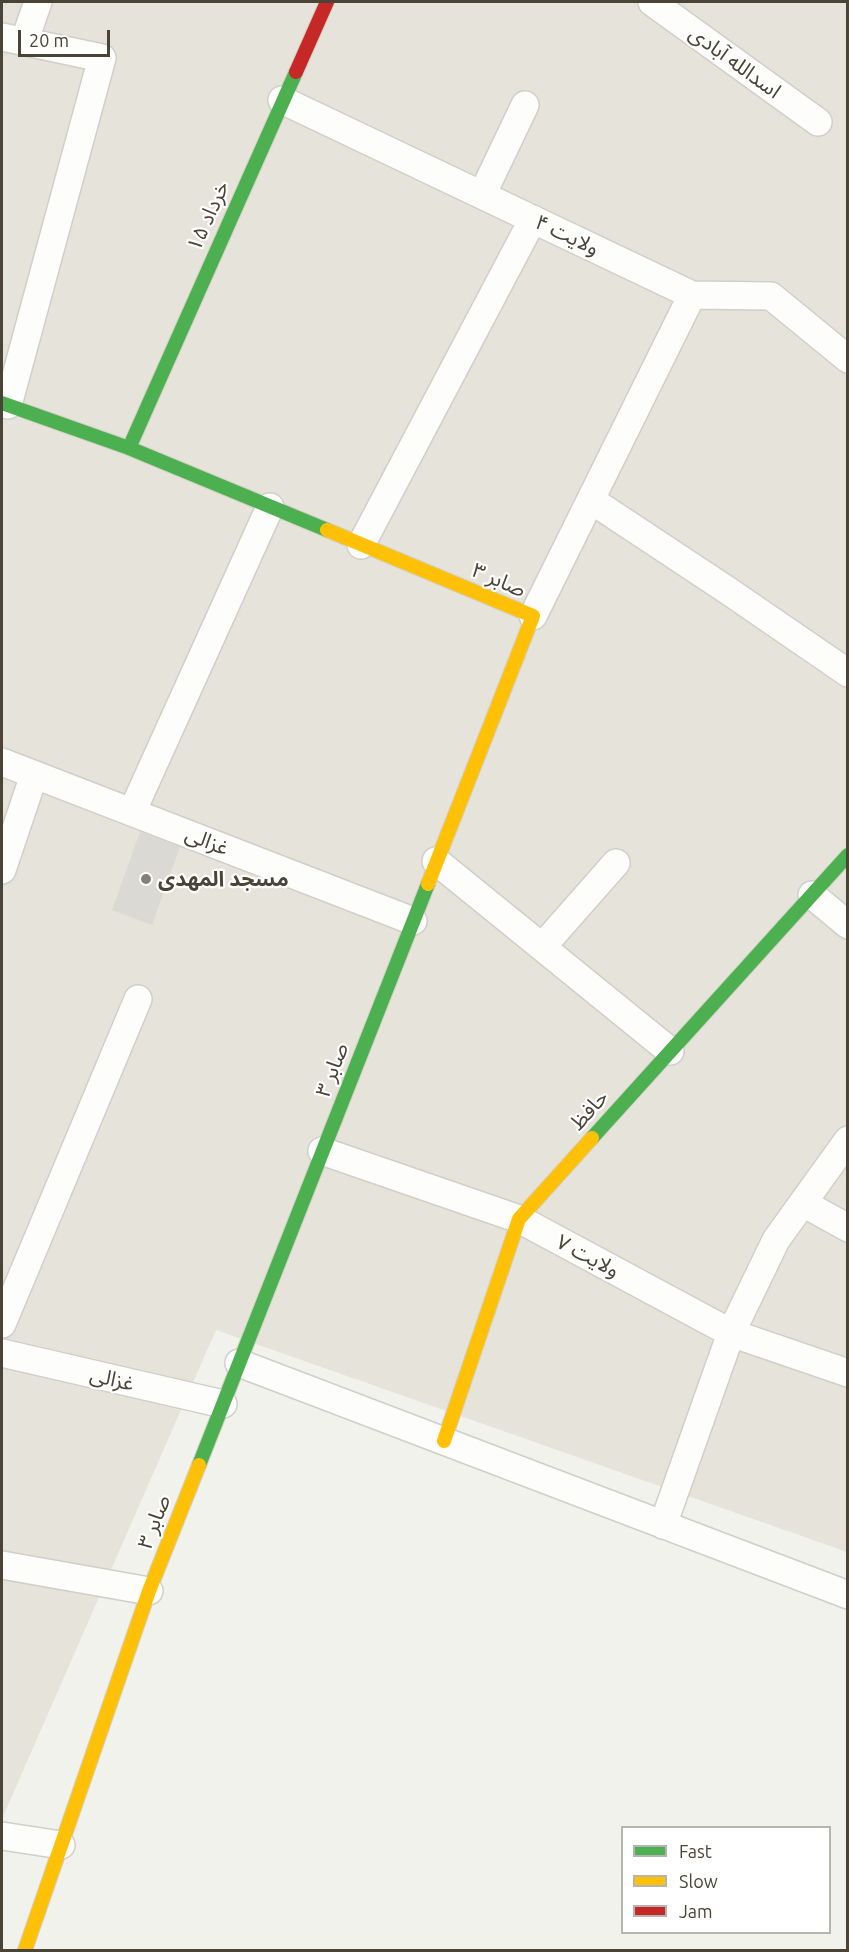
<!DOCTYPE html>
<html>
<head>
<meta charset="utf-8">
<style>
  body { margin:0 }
  #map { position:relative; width:849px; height:1952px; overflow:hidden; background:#f2f2ed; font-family:Ubuntu,sans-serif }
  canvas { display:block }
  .frame { position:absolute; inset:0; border:3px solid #4a4437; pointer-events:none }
  .legend { position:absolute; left:621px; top:1826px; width:210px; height:108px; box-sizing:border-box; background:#fff; border:2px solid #b7b4af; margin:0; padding:8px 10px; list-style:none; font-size:18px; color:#4a4437 }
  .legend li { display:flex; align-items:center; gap:12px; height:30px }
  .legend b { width:30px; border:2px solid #b7b4af }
  .scale { position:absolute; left:18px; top:30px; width:92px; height:27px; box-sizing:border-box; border:3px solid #4a4437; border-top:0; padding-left:8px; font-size:18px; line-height:21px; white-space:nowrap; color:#4a4437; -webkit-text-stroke:4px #fff; paint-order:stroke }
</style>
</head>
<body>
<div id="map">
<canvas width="849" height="1952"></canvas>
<div class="frame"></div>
<ul class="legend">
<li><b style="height:8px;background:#4caf50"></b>Fast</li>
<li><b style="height:8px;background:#ffc107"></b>Slow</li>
<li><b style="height:8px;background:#c62828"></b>Jam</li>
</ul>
<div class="scale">20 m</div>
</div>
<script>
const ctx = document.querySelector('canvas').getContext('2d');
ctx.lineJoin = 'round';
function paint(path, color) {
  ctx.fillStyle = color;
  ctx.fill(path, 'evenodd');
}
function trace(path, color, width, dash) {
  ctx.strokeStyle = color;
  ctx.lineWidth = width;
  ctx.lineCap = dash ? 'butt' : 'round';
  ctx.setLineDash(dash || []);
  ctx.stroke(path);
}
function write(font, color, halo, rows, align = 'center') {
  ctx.font = font + ' Ubuntu,"Noto Sans Arabic",sans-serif';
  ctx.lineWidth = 4.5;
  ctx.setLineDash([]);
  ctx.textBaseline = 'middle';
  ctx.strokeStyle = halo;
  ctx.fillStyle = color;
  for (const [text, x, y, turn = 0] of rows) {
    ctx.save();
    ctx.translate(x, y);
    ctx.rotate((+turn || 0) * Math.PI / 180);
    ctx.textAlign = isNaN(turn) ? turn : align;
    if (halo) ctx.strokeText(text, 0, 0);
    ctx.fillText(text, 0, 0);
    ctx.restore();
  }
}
const residential = new Path2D(`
  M 2,2 L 847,2 L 847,1552 L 216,1330 L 2,1819 Z`);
const building = new Path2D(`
  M 140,832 L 180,847 L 152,925 L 112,910 Z`);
const street = new Path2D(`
  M 652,2 L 818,122
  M 2,37 L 102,58 L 8,405
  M 24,42 L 38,2
  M 282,100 L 692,295 L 771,296 L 848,359
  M 482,195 L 525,105
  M 591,500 L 727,590 L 848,673
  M 361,545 L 533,219
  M 533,616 L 692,295
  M 2,762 L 413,921
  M 132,812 L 270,507
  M 436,861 L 670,1051
  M 2,870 L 34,775
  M 812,895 L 848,925
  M 542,947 L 616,863
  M 322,1151 L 519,1219 L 731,1333 L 848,1373
  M 803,1203 L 848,1228
  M 2,1324 L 138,999
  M 2,1353 L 223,1404
  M 239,1363 L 848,1595
  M 663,1525 L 731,1333 L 776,1240 L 848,1140
  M 2,1565 L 149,1591
  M 2,1836 L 61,1845`);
const fast = new Path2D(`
  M 2,403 L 129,448 L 327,530
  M 129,448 L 296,72
  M 592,1138 L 848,855
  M 199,1465 L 428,884`);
const slow = new Path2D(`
  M 327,530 L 533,616 L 428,884
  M 444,1441 L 519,1219 L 592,1138
  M 25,1950 L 149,1591 L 199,1465`);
const jam = new Path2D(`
  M 296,72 L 327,2`);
const markers = [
  [146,879,6,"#858177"]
];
const streetNames = [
  ["اسدالله آبادی",735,62,36],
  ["۱۵ خرداد",208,216,-66],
  ["ولایت ۴",567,235,25],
  ["صابر ۳",499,580,23],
  ["غزالی",207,841,21],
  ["صابر ۳",332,1070,-69],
  ["حافظ",589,1110,-48],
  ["ولایت ۷",588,1256,28],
  ["غزالی",112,1379,13],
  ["صابر ۳",154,1522,-69]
];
const poiNames = [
  ["مسجد المهدی",158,879]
];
paint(residential, '#e6e4da');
paint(building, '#dad9d3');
trace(street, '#d0cfca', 30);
trace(fast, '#d2d0c3', 16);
trace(slow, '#d2d0c3', 16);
trace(jam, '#d2d0c3', 16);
trace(street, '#fdfdfc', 27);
trace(fast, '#4caf50', 14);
trace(slow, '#ffc107', 14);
trace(jam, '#c62828', 14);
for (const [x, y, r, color] of markers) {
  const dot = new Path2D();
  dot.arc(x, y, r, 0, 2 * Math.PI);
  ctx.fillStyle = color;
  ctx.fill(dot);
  trace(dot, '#fff', 2);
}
write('21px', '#4a4437', '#fff', streetNames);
write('bold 21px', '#4a4437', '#fff', poiNames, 'left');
</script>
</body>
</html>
